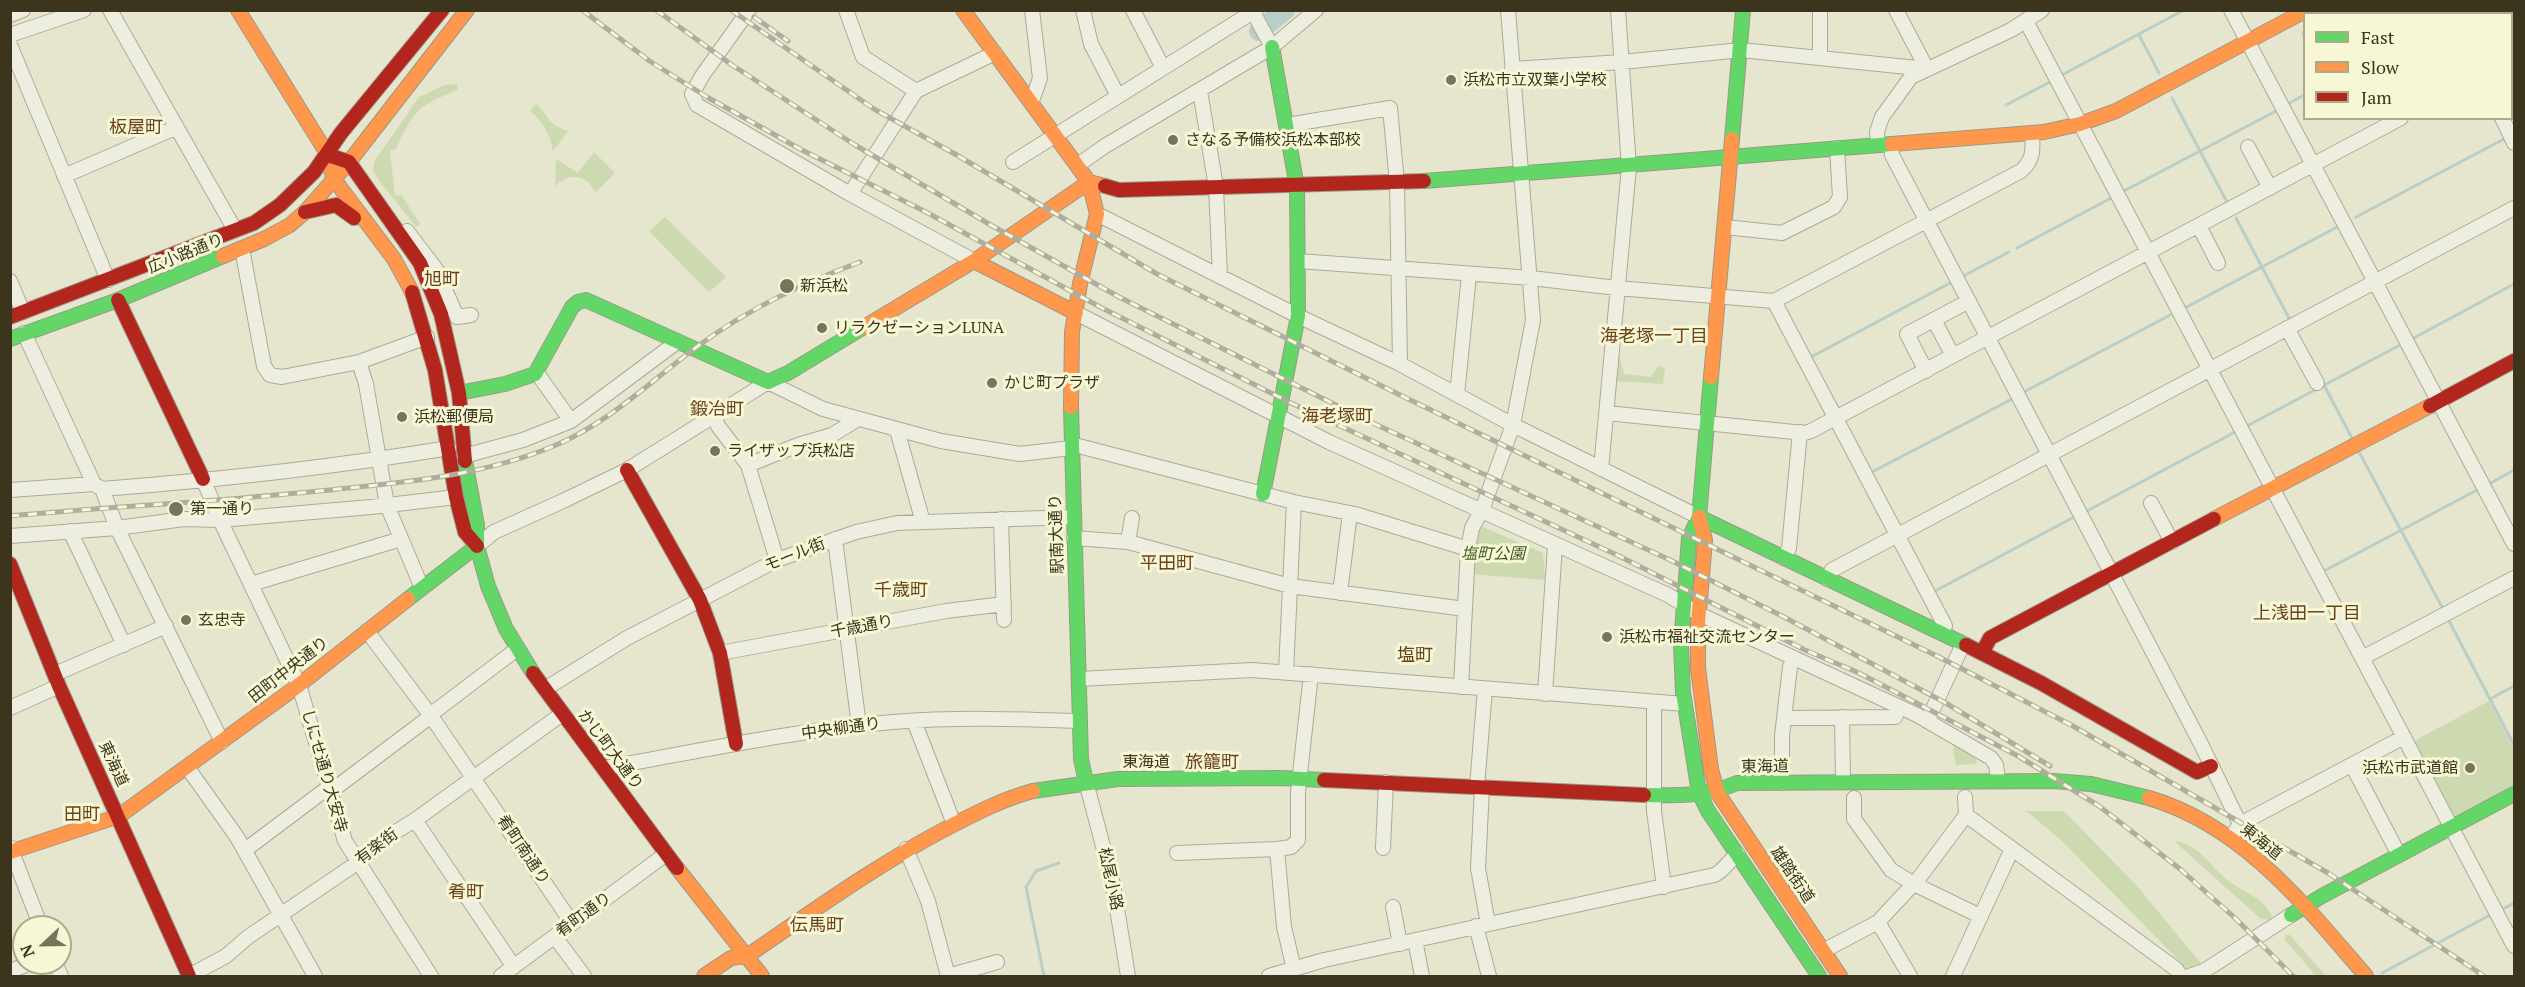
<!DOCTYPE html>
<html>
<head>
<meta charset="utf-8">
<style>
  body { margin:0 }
  #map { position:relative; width:2525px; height:987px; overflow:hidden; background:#e6e6ce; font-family:"PT Serif",serif }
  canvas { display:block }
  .frame { position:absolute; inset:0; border:12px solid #3b351e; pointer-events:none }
  .legend { position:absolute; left:2303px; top:12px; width:210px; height:108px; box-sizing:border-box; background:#f7f7d5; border:2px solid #aca98c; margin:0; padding:8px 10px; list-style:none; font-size:18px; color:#3b351e }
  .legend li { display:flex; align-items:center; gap:12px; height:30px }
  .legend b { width:30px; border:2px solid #aca98c }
  .north { position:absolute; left:12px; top:915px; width:60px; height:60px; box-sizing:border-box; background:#f7f7d5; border:2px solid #aca98c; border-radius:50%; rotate:248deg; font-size:16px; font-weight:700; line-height:24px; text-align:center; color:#3b351e }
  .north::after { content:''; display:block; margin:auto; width:21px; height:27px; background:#77735c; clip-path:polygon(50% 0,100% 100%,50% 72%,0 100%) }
</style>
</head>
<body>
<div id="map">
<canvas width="2525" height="987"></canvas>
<div class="frame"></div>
<ul class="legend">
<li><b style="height:8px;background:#63d668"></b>Fast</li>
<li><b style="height:8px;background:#ff974d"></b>Slow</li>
<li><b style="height:8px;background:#b3261e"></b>Jam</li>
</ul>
<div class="north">N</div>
</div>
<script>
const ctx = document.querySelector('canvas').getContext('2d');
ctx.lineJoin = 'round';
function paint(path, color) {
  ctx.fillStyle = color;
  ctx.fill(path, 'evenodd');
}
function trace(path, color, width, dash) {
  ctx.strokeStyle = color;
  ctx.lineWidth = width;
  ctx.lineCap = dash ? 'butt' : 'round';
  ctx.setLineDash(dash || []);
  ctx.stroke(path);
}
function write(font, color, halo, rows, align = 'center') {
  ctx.font = font + ' "PT Serif","Noto Sans JP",serif';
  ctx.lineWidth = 6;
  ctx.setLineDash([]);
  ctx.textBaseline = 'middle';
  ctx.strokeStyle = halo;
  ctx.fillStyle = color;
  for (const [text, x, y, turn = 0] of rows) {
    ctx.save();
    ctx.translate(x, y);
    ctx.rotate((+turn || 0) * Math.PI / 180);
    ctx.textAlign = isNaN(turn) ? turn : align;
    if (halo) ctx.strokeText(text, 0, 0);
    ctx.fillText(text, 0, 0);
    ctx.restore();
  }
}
const green = new Path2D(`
  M 457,84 L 458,89 C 417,108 415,108 396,149 L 390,151 L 395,195 L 402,196 L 420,224 L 416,227 L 377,178 L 373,170 L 374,162 L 419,97 L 444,85 Z
  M 536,104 C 550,116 546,124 568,131 L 553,151 C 551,136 542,120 530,111 Z
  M 594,152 L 615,173 L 595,193 C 588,174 569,172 555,186 L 556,159 L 578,173 Z
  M 665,217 L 726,277 L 709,292 L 649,231 Z
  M 1618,350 L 1624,374 L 1651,377 L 1658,366 L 1665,368 L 1663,384 L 1613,381 Z
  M 1483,527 L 1543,553 L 1545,580 L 1470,574 L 1477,532 Z
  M 2489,701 L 2514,749 L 2514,787 L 2452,817 L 2412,742 Z
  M 1956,746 L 1974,755 L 1977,761 L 1975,764 L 1956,765 L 1953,749 Z
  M 2026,811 L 2064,811 L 2137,886 L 2203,966 L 2187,969 L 2060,839 Z
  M 2174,841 C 2197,843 2210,865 2226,879 C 2241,891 2263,897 2272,916 L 2270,920 L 2261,919 Z
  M 2285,935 L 2290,935 L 2326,976 L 2316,976 L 2285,940 Z`);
const stream = new Path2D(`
  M 2459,14 L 2465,10
  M 2303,33 L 2304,36
  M 2139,35 L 2159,73
  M 2060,76 L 2184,10
  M 2172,98 L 2228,204
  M 2288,104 L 2304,95
  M 2006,105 L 2052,81
  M 2122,192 L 2278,110
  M 2356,217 L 2506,138
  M 2236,218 L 2290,320
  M 2017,248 L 2113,197
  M 1965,275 L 2009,252
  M 2183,309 L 2339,226
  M 2412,339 L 2514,284
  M 1811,357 L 1952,282
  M 2324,385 L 2353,440
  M 2022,393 L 2174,313
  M 2245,427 L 2402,344
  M 2358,450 L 2443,609
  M 1872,472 L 2014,398
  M 2489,484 L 2514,470
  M 2085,512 L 2237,431
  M 2322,572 L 2479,489
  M 1935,591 L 2076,516
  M 2448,619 L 2514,745
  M 2490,699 L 2514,686
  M 2501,910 L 2514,903
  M 2382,973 L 2492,914
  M 1044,976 L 1026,887 L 1036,871 L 1059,863`);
const river = new Path2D(`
  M 1259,31 L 1285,10`);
const street = new Path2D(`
  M 110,10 L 235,230
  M 749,10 L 702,76 L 692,94 L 697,105 L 850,194 L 974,261
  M 846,10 L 863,57 L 916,91
  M 1083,10 L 1091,44 L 1118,96
  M 1133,10 L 1163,68
  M 1820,10 L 1820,57
  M 1896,10 L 1927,69
  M 2231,10 L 2514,544
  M 2444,10 L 2446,14
  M 1253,12 L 1272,47
  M 10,15 L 23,10
  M 2026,21 L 2514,946
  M 10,35 L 84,10
  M 10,45 L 108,280
  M 2512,60 L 2514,58
  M 1512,69 L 1622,62 L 1741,50 L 1927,69
  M 1200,91 L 1216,187 L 1220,276
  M 1032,101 L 1040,78 L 1032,10
  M 2502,118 L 2514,143
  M 1287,125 L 1390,108 L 1397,183 L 1400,364
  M 1891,144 L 1892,155 L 2201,744 L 2240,824 L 2231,838
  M 1878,145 L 1877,132 L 1882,117 L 1911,77 L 2011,30 L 2042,10
  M 2248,147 L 2270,188
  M 1013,162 L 1256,10
  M 1078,165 L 1105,146 L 1272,47 L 1316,10
  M 64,176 L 175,128
  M 850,194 L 916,91 L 995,53
  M 1097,214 L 1298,316 L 1400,364 L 1513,425 L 1699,517
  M 2199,226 L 2218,263
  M 1725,227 L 1782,233 L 1834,207 L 1840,197 L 1837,148
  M 407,231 L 436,269 L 457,317 L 471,315
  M 242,249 L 264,366 L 270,375 L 282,377 L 359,362 L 427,337
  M 1298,261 L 1531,278 L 1617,288 L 1774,301 L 2021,171 C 2034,160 2033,149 2032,134
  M 10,281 L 23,312
  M 1774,301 L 1943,622 L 1945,626 L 1942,633
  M 1076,313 L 1329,442 L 1668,595 L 1699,614 L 1917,715 L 1991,758 L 1996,765 L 1998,780
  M 1934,320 L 1953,356
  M 2287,328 L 2317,383
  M 24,333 L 94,484
  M 359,362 L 366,384 L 387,505 L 422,588
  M 1926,371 L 1907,334 L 1969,301
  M 537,373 L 571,421
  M 1457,395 L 1469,275
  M 1607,413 L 1804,433 L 1811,431 L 2401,118
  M 715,417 L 718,426 L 748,465 L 777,560
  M 897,430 L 923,522
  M 1071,444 L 1294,502 L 1355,514 L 1468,549
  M 464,456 L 523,440 L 571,421 L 677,342
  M 748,465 L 798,445 L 832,435 L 858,419
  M 1601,469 L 1629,167 L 1618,10
  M 203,479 L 220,520 L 299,685 L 345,841 L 431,976
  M 102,489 L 117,528 L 222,742
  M 10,490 L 94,484 L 102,489 C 218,480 334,467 449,448
  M 2151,503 L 2172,542
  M 1001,519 L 1004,620
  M 70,531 L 124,645
  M 10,536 L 117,528 L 184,519 L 220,520 L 371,507 L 456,497
  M 1074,538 L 1128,542 L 1290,586 L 1465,609
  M 835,539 L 859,726
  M 1128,542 L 1132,518
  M 477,546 L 494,532 L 563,501 L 627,470 L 768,382 L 823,409 L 941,441 L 1020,454 L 1071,448
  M 1784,558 L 1789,548 L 1800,432
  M 1827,579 L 1832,570 L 2514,208
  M 251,584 L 401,539
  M 1340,593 L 1350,513
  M 367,631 L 431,716 L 572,923
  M 720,653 L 946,611 L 1004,604
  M 2362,658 L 2514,578
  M 1286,672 L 1294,502
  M 55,674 L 166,626
  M 1079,679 L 1252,670 L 1685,704
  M 1461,687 L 1468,549 L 1472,528 L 1482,510 L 1513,425 L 1533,320 L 1508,10
  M 545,689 L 627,638 L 777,560 L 856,532 L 897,523 L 1073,517
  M 1545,694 L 1555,545
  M 1654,702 L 1654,811 L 1664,887
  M 10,708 L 59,686
  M 430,715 L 517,649
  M 1842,717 L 1843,782
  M 1784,718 L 1895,717 L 1900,707
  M 1928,720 L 1963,644
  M 914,721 L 954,824
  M 2352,765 L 2399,855
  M 187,767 L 237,837 L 315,976
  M 604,768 C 700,751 796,730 893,722 C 955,717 1018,719 1080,721
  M 1086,782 L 1113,884 L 1128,976
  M 1782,783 L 1782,736 L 1790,667 L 1794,658
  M 1477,787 L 1485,689
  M 1482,788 L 1478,868 L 1488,924
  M 330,792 L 431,716
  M 1854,798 L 1854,819 L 1891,870 L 1914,884 L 1980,916
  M 1966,815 L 2176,969 L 2181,976
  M 415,820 L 514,967
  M 2240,824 L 2404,737
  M 10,847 L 41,927
  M 1383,848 L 1386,782
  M 906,849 L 928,901 L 948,976
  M 245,850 L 329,787
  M 1177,853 L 1277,849
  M 1393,907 L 1400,944
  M 1878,922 L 1910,976
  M 1476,926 L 1489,976
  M 555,937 L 584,976
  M 1415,940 L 1422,976
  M 1823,951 L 1878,922 L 1919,878 L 1966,815 L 1965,797
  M 55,963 L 61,976
  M 1294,969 L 1284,927 L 1277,849 L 1291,847 L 1298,840 L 1298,792 L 1311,674
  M 10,971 L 31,963
  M 189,976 L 226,956 L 248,937 L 357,863 L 392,834 L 415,820 L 562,714
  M 501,976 L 666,854
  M 948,976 L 997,962
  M 1269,976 L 1324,960 L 1714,875 C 1724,871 1728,861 1738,854
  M 1953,976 L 2012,849
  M 2189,976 L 2204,971 L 2291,915`);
const fast = new Path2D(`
  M 1732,139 L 1743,10
  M 1424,181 C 1580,170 1736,156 1892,144
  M 10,339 L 118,300 L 223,256
  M 459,393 L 505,384 L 535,374 L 572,307 L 578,302 L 586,300 L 768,382 L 788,373 L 864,327
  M 1071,407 L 1081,759 L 1086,782
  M 465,461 L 477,525 L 477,546 L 488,586 L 506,629 L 533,673
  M 1263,494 L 1298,316 L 1297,187 L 1272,47
  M 1699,517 L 1966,645
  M 408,599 L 477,546
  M 1033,791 L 1118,779 L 1281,778 L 1324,780
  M 1699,793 L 1683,692 L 1681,645 L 1689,538 L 1699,517 L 1711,377
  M 1699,793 L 1708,811 L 1819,976
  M 1644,795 C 1677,796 1707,796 1737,783 L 2054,781 L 2091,784 L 2149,798
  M 2291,915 L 2322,896 L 2514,794`);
const slow = new Path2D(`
  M 238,10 L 328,155 L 333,178 L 394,259 L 412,292
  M 963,10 L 1089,182 L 1097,214 L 1080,284 L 1072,332 L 1071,407
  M 1892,144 L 2044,132 L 2080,124 L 2116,111 L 2307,10
  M 223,256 L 264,239 L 290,225 L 305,212 L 349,162 L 467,10
  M 974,261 L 1076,313
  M 864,327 L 974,261 L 1089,182 L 1105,186
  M 1711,377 L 1732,139
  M 1699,517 L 1705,540 L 1698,623 L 1698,668 L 1711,769 L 1717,792
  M 2214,519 L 2430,406
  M 1717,792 L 1840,976
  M 2149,798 C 2243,826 2304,904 2366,976
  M 10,852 L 119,816 L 299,685 L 408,599
  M 677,868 L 762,976
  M 704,976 L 731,958 L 747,956 C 813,911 878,864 949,827 C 976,813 1003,799 1033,791`);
const jam = new Path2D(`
  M 328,155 L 349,162 L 420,263 L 441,314 L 459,393 L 465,461
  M 1105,186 L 1119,190 L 1424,181
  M 305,212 L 336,205 L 354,218
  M 412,292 L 435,370 L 456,497 L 465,532 L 477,546
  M 118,300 L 203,479
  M 10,317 L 254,223 L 280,205 L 314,172 L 341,133 L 442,10
  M 2430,406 L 2514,361
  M 627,470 L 700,600 L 720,653 L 736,744
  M 10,564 L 59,686 L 189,976
  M 1966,645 L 2041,683 L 2197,772 L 2211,766
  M 1982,653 L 1990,638 L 2214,519
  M 533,673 L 677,868
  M 1324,780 L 1644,795`);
const rail = new Path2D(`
  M 582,10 L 651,62 L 707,97 L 802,150 L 926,212 L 1100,307 L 1291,403 L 1619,556 L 1805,650 L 1859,673 L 2018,756 L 2099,806 L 2180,869 L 2235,918 L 2293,976
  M 656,10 L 732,65 L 855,145 L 989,224 L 1119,297 L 1364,419 L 1668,559 L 1784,617 L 1944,702 L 2050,766
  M 731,10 L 874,109 L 955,154 L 1157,274 L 1398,394 L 1939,657 L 2073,726 L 2328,873 L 2484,976
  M 754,17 L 788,41
  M 10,516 C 120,506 229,501 338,489 C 411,482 489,474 556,445 C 610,422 652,380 698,346 C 748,309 801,284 860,262`);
const markers = [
  [1451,80,6,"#77735c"],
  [1173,140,6,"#77735c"],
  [787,286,8,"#77735c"],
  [822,328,6,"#77735c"],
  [992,383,6,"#77735c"],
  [402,417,6,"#77735c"],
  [715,451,6,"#77735c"],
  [176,509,8,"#77735c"],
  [186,620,6,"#77735c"],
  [1607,637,6,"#77735c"],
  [2470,768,6,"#77735c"]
];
const poiNames = [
  ["浜松市立双葉小学校",1463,80],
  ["さなる予備校浜松本部校",1185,140],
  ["新浜松",800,286],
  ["リラクゼーションLUNA",834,328],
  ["かじ町プラザ",1004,383],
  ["浜松郵便局",414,417],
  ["ライザップ浜松店",727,451],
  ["第一通り",190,509],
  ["玄忠寺",198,620],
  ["浜松市福祉交流センター",1619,637],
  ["浜松市武道館",2458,768,"right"]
];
const streetNames = [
  ["広小路通り",186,254,-22],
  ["駅南大通り",1057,534,-92],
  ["モール街",795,555,-22],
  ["千歳通り",862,627,-11],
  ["田町中央通り",289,670,-38],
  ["中央柳通り",841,729,-8],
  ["かじ町大通り",610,750,53],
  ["東海道",1146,762],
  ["東海道",113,764,65],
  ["東海道",1765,767,-1],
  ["しにせ通り大安寺",324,771,74],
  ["東海道",2261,842,39],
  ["有楽街",377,847,-37],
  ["肴町南通り",523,850,56],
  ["雄踏街道",1792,875,56],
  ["松尾小路",1110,879,78],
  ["肴町通り",584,915,-36]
];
const parkNames = [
  ["塩町公園",1493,554]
];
const neighbourhoodNames = [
  ["板屋町",136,128],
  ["旭町",442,280],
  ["海老塚一丁目",1654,337],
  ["鍛冶町",717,410],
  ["海老塚町",1337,417],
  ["平田町",1167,564],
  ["千歳町",901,591],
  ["上浅田一丁目",2307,614],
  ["塩町",1415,656],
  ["旅籠町",1212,763],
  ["田町",82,815],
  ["肴町",466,893],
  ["伝馬町",817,926]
];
paint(green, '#cdd9b0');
trace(stream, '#b9cec6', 3);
trace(river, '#b9cec6', 20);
trace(street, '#acaa97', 16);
trace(fast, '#9b9987', 16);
trace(slow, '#9b9987', 16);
trace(jam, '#9b9987', 16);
trace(street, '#eeeee0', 14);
trace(fast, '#63d668', 14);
trace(slow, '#ff974d', 14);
trace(jam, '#b3261e', 14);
trace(rail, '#aeada0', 5);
trace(rail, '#f7f7d5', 3, [9]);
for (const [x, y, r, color] of markers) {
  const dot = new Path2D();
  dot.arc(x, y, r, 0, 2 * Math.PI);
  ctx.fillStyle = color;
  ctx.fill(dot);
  trace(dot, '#f7f7d5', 2);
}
write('16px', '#3b351e', '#f7f7d5', poiNames, 'left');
write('16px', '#3b351e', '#f7f7d5', streetNames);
write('italic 16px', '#3d5924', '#f7f7d5', parkNames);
write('18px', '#6a421c', '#f7f7d5', neighbourhoodNames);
</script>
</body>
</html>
